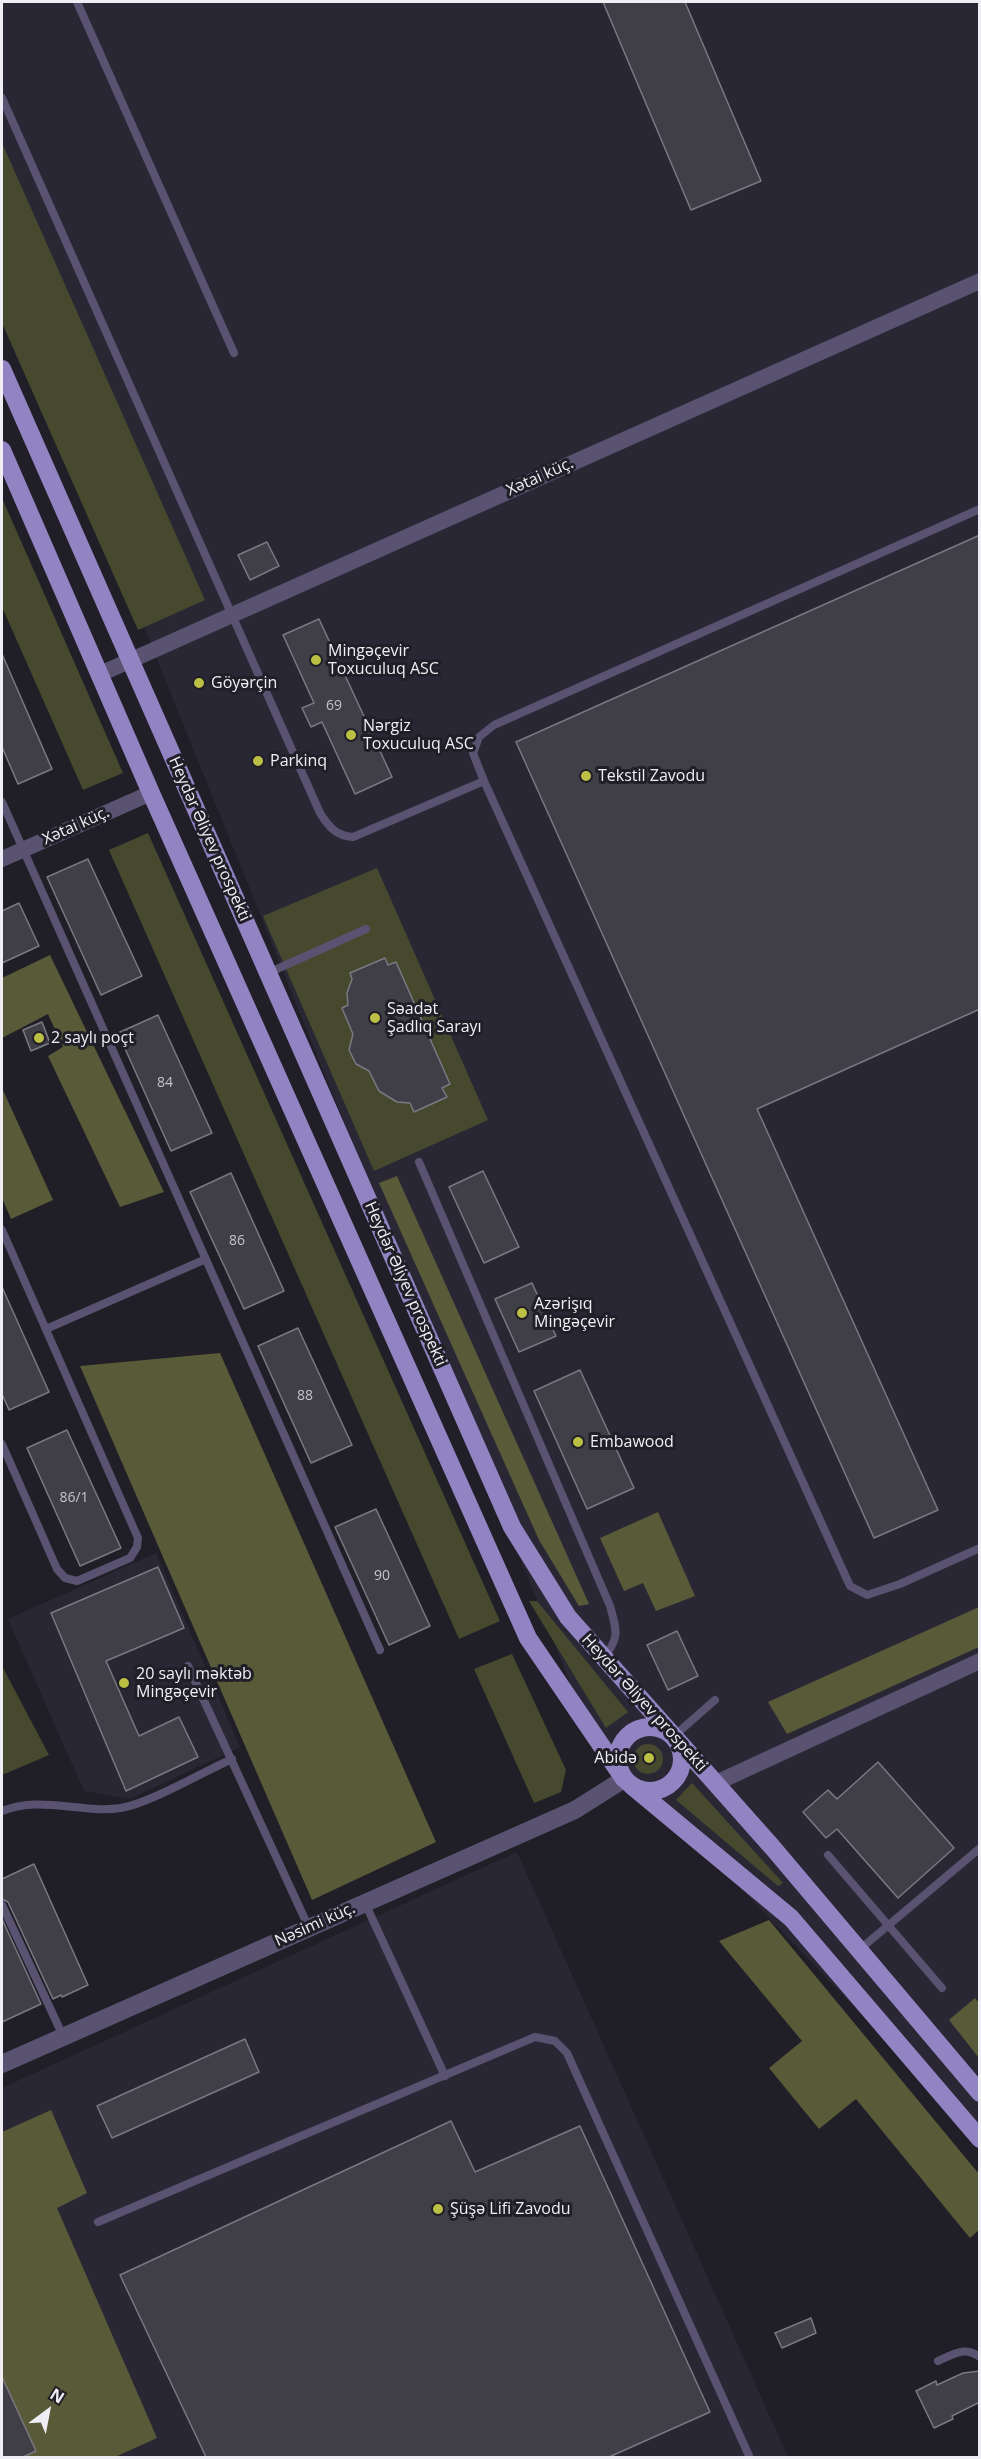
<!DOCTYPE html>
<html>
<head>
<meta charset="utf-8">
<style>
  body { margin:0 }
  #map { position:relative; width:981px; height:2459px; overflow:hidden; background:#201f27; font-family:"Open Sans",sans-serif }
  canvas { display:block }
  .frame { position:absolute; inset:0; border:3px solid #efeef4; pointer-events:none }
  .north { position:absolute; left:18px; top:2381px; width:60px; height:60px; -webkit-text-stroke:4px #201f27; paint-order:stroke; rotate:32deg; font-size:16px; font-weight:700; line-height:24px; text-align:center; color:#efeef4 }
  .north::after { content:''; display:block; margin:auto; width:21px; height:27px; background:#efeef4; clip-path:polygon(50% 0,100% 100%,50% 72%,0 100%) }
</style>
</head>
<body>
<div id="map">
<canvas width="981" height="2459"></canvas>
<div class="frame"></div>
<div class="north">N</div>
</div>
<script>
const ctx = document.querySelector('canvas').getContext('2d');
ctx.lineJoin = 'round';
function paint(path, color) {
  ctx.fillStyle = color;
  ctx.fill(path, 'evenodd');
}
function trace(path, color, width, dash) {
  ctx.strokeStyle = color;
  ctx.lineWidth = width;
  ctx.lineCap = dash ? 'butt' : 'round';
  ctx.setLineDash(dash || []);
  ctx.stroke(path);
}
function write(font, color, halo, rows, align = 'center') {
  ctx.font = font + ' "Open Sans",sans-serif';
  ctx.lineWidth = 6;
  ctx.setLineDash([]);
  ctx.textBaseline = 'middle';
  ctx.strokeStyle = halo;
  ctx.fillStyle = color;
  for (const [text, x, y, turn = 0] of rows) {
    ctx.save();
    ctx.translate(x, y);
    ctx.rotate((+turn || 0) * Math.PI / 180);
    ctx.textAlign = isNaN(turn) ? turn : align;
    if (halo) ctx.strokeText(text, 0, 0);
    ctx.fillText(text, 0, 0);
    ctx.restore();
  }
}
const built = new Path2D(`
  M 2,2 L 979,2 L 979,2138 L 589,1729 L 2,275 Z
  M 156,1553 L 240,1747 L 130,1799 L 84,1791 L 8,1619 Z
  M 517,1852 L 788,2457 L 2,2457 L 2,2088 Z`);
const green = new Path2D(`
  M 2,143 L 205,600 L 138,630 L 2,323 Z
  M 2,498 L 123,773 L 83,790 L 2,607 Z
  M 148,833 L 500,1621 L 459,1639 L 109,850 Z
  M 377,868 L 488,1120 L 374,1171 L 263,916 Z
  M 529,1601 L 537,1601 L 628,1712 L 606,1728 Z
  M 512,1654 L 566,1770 L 561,1792 L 534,1803 L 474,1669 Z
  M 2,1666 L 49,1755 L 2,1775 Z
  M633 1759a15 15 0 1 1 30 0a15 15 0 1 1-30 0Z
  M 692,1783 L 783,1883 L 778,1886 L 676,1800 Z`);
const forest = new Path2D(`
  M 50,955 L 164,1192 L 120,1207 L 48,1056 L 63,1047 L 48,1014 L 2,1038 L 2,978 Z
  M 2,1088 L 53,1200 L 11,1219 L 2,1198 Z
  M 397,1176 L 589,1604 L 579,1606 L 539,1540 L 379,1183 Z
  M 220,1353 L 436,1842 L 312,1900 L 80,1366 Z
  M 658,1512 L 695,1596 L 656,1611 L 643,1583 L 624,1591 L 600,1538 Z
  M 979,1607 L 979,1647 L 787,1734 L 768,1702 Z
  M 769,1920 L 979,2174 L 979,2230 L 970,2238 L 856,2099 L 819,2129 L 769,2068 L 802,2041 L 719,1941 Z
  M 975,1998 L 979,2003 L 979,2058 L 949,2020 Z
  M 51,2110 L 87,2193 L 57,2208 L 157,2438 L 115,2457 L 2,2457 L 2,2132 Z`);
const building = new Path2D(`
  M 603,2 L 685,2 L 761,181 L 691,210 Z
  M 980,535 L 980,1009 L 757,1109 L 938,1510 L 874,1538 L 516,742 Z
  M 267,542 L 279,566 L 250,580 L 238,555 Z
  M 319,619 L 392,777 L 355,794 L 322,722 L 311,727 L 302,708 L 314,703 L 283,635 Z
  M 2,654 L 52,769 L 18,784 L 2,747 Z
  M 88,859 L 142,976 L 101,995 L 47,877 Z
  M 19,903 L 39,946 L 2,963 L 2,911 Z
  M 385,958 L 388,965 L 396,962 L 450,1084 L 442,1088 L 447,1097 L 414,1112 L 410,1103 L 397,1102 L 379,1091 L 369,1071 L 356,1064 L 349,1050 L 353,1034 L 342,1008 L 348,1005 L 347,993 L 352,979 L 350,973 Z
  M 158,1015 L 212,1133 L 171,1151 L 118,1033 Z
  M 42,1022 L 50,1043 L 31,1051 L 23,1030 Z
  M 483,1171 L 519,1247 L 484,1263 L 449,1187 Z
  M 231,1173 L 284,1291 L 244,1309 L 190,1192 Z
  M 532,1283 L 556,1336 L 519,1352 L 495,1299 Z
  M 2,1287 L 49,1392 L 9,1410 L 2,1394 Z
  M 298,1328 L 352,1445 L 311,1463 L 258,1346 Z
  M 580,1370 L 634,1488 L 587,1509 L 534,1391 Z
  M 67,1430 L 121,1548 L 80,1566 L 27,1448 Z
  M 376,1509 L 430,1626 L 389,1645 L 335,1527 Z
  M 158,1567 L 184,1628 L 106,1661 L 139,1736 L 179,1717 L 198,1757 L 126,1791 L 51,1613 Z
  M 677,1631 L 698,1676 L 668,1690 L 647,1645 Z
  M 878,1762 L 954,1848 L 898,1898 L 837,1829 L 826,1838 L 803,1812 L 828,1790 L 837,1799 Z
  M 34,1864 L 88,1985 L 62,1997 L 61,1995 L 53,1999 L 8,1902 L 2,1899 L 2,1879 Z
  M 2,1919 L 41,2004 L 2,2022 Z
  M 245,2039 L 259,2072 L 112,2138 L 97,2106 Z
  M 451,2121 L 475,2172 L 580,2126 L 710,2412 L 609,2457 L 206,2457 L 120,2275 Z
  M 811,2318 L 816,2333 L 782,2348 L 775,2333 Z
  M 980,2371 L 980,2402 L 952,2416 L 953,2419 L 934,2428 L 916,2391 L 936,2381 L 937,2385 L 963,2373 Z
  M 2,2377 L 36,2451 L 23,2457 L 2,2457 Z`);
const service = new Path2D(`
  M 77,2 L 234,353
  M 2,98 L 320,813 C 329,827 336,836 353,837 L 484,781 L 850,1586 L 867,1595 L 900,1584 L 980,1548
  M 484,781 L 473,753 L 479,737 L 494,725 L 980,509
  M 2,802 L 380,1650
  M 268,973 L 366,929
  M 419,1162 L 610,1606 C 617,1632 620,1637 603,1659
  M 2,1230 L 138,1538 L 137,1547 L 130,1558 L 77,1581 L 65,1578 L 57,1569 L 2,1444
  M 46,1329 L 206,1259
  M 188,1666 L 309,1928
  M 674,1736 L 715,1700
  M 2,1811 C 40,1795 82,1814 121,1808 C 150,1803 203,1772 232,1759
  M 828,1855 L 942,1988
  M 365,1903 L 445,2076
  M 2,1905 L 63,2036
  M 859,1950 L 980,1848
  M 98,2222 L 535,2037 L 555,2041 L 567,2053 L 750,2458
  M 938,2361 C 954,2354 964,2346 980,2357`);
const minor = new Path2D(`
  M 100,674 L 980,281
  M 2,859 L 151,793
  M 716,1783 L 980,1661`);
const tertiary = new Path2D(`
  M 2,2064 L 575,1810 L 624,1779`);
const primary = new Path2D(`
  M 2,369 L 512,1527 L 568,1617 L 773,1848 L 980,2093
  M 2,450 L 151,793 L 528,1638 L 624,1779
  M618 1759a32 32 0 1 1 64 0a32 32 0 1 1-64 0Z
  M 631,1785 L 791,1918 L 980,2139`);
const markers = [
  [316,660,6,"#bbc044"],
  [199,683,6,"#bbc044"],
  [351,735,6,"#bbc044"],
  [258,761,6,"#bbc044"],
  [586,776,6,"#bbc044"],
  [375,1018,6,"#bbc044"],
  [39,1038,6,"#bbc044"],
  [522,1313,6,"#bbc044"],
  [578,1442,6,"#bbc044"],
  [124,1683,6,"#bbc044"],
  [649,1758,6,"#bbc044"],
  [438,2209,6,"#bbc044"]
];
const numberNames = [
  ["69",334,706],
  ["84",165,1083],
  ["86",237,1241],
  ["88",305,1396],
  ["86/1",74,1498],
  ["90",382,1576]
];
const streetNames = [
  ["Xətai küç.",540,477,-24],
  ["Xətai küç.",76,826,-24],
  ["Heydər Əliyev prospekti",209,839,66],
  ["Heydər Əliyev prospekti",405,1284,66],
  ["Heydər Əliyev prospekti",644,1703,48],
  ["Nəsimi küç.",315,1925,-24]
];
const poiNames = [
  ["Mingəçevir",328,651],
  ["Toxuculuq ASC",328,669],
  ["Göyərçin",211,683],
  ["Nərgiz",363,726],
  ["Toxuculuq ASC",363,744],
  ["Parkinq",270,761],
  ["Tekstil Zavodu",598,776],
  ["Səadət",387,1009],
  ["Şadlıq Sarayı",387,1027],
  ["2 saylı poçt",51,1038],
  ["Azərişıq",534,1304],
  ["Mingəçevir",534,1322],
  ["Embawood",590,1442],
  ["20 saylı məktəb",136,1674],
  ["Mingəçevir",136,1692],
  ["Abidə",637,1758,"right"],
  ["Şüşə Lifi Zavodu",450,2209]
];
paint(built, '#2a2735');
paint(green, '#47492e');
paint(forest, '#585a38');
paint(building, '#403f48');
trace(building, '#7a7882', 1.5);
trace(service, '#595271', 8);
trace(minor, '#595271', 16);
trace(tertiary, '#595271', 18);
trace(primary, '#9283c3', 18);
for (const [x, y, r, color] of markers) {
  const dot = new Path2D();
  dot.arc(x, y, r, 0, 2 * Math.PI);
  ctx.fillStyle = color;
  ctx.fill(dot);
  trace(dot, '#201f27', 2);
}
write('14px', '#c3c2c9', null, numberNames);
write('16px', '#efeef4', '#201f27', streetNames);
write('16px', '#efeef4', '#201f27', poiNames, 'left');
</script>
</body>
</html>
